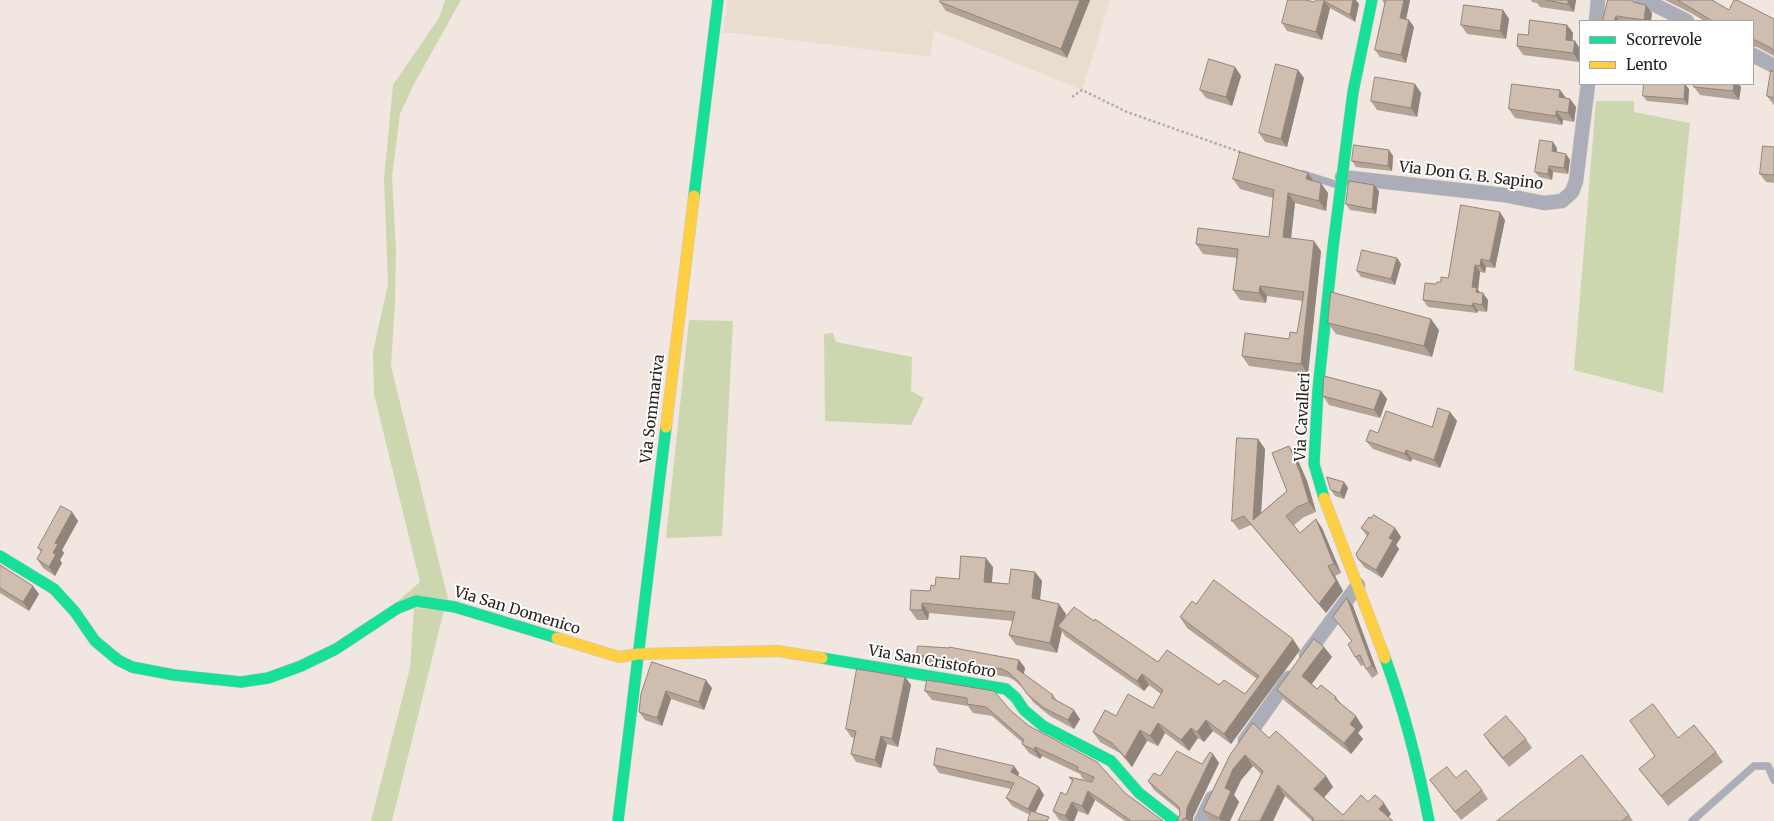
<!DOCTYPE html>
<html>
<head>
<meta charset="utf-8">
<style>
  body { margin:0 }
  #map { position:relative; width:1774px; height:821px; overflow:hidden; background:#f1e6e0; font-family:Merriweather,serif }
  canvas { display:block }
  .legend { position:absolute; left:1579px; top:20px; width:175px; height:65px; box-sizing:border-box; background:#fff; border:1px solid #a8a5a3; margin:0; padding:6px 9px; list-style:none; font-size:15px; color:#251e1a }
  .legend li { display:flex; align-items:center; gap:10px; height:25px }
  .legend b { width:25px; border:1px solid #a8a5a3 }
</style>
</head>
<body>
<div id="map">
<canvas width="1774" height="821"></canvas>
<ul class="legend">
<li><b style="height:6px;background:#16e098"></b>Scorrevole</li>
<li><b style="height:6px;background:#ffcf43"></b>Lento</li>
</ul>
</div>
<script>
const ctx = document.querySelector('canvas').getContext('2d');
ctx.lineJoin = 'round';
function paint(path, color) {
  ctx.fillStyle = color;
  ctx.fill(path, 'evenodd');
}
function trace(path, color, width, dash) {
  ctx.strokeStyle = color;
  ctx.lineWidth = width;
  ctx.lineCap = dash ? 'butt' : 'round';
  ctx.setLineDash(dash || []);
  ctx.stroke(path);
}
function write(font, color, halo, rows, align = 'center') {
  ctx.font = font + ' Merriweather,serif';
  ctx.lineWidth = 4;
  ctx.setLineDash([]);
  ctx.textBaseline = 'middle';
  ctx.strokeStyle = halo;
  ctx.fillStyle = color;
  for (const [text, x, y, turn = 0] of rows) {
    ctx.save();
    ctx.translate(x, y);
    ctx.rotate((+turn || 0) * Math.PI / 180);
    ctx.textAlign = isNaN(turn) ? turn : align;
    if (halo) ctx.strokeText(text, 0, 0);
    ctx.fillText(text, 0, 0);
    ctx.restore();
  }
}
const industrial = new Path2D(`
  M 728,0 L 1110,0 L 1082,90 L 934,30 L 930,57 L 735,33 L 723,33 Z`);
const green = new Path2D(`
  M 445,0 L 461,0 L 414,84 L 400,114 L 392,176 L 396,251 L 395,302 L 391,366 L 448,599 L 383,614 L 420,582 L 374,394 L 373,352 L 388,284 L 384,179 L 393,85 L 439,18 Z
  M 1596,101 L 1634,101 L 1634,112 L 1690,123 L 1663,393 L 1574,370 Z
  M 689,320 L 733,321 L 722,536 L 666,538 Z
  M 833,333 L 836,342 L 912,357 L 911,391 L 924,398 L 911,425 L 825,421 L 824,334 Z
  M 414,608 L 444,610 L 392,821 L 371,821 L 410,668 Z`);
const path = new Path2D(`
  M 1072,97 L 1082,90 L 1127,112 L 1243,153`);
const lane = new Path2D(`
  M 1303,174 L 1338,185
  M 1692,821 L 1754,766 L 1768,766 L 1774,780`);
const street = new Path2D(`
  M 1641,0 L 1655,5 L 1687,21
  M 1596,21 L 1598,0
  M 1753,55 L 1774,66
  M 1342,177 L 1504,195 L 1544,203 L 1562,201 L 1572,192 L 1576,181 L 1588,84
  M 1306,655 L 1358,585
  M 1245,740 L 1289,678
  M 1201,821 L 1212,798`);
const fast = new Path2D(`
  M 694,196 L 718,0
  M 1324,498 L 1314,464 L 1318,390 L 1333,247 L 1353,92 L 1372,0
  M 0,556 L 54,589 L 75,612 L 95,641 L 118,660 L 132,667 L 174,675 L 241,682 L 268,678 L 301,666 L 336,649 L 398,608 L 416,601 L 455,607 L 557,638
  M 822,658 L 1006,689 L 1016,698 L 1024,710 L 1043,726 L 1111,761 L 1139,793 L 1175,821
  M 1385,658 C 1405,713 1418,764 1429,821
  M 618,821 L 666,427`);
const slow = new Path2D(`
  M 666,427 L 694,196
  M 1324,498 L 1385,658
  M 557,638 L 619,657 L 638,654 L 778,651 L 822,658`);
const wall = new Path2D(`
  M 1090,0 L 1067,58 L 946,11 L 940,2 Z
  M 1316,0 L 1359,4 L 1355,22 L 1330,8 L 1322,40 L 1287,31 L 1282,23 L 1314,2 Z
  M 1382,0 L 1410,0 L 1406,19 L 1414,27 L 1406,63 L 1380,57 L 1375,50 L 1385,3 L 1384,3 Z
  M 1531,0 L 1576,0 L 1574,12 L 1540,7 L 1537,3 L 1532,2 Z
  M 1608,0 L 1633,0 L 1633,2 L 1652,13 L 1651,21 L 1599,21 L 1602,21 Z
  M 1665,0 L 1712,0 L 1729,10 L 1774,19 L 1774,56 L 1757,47 L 1753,47 L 1753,21 L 1704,21 L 1691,13 Z
  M 1503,10 L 1509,19 L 1506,39 L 1467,34 L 1461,25 Z
  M 1567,25 L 1573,33 L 1572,40 L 1575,41 L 1580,49 L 1579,62 L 1523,55 L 1517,46 L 1528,35 Z
  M 1235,67 L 1241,76 L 1232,106 L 1206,98 L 1200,90 Z
  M 1298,70 L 1304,78 L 1287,147 L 1265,142 L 1259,133 Z
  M 1774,71 L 1774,105 L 1767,96 Z
  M 1415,84 L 1421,93 L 1417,117 L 1377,110 L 1371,101 Z
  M 1685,84 L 1689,89 L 1688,105 L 1647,101 L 1643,96 Z
  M 1694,84 L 1738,84 L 1741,87 L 1739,100 L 1700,95 L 1694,87 Z
  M 1560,90 L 1566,98 L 1570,99 L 1576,107 L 1574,122 L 1563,120 L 1562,125 L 1515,118 L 1509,109 Z
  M 1774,147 L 1774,183 L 1766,182 L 1760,174 Z
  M 1557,148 L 1556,152 L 1566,154 L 1570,160 L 1568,174 L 1553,172 L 1552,180 L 1539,177 L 1535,172 Z
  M 1389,150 L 1393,156 L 1392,171 L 1356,167 L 1352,161 Z
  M 1233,179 L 1314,181 L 1328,193 L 1326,211 L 1295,203 L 1291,238 L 1321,251 L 1308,374 L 1249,366 L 1242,356 L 1289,339 L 1297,333 L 1303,301 L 1267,296 L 1266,303 L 1240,300 L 1233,290 L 1237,258 L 1203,254 L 1196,244 L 1269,237 L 1273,198 L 1240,189 Z
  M 1374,185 L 1379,191 L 1376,214 L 1350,210 L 1346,204 Z
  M 1505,220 L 1495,268 L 1486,267 L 1485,273 L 1480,272 L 1478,290 L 1488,300 L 1487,312 L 1478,311 L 1477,313 L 1428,307 L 1423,300 L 1436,284 L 1441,282 L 1448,278 Z
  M 1397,258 L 1401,264 L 1395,285 L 1361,277 L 1357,271 Z
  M 1328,323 L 1439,330 L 1432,357 L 1336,334 Z
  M 1381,391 L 1387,399 L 1380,418 L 1329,405 L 1323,396 Z
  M 1450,412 L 1457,421 L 1440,468 L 1412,459 L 1411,462 L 1373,449 L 1366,441 L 1378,433 L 1432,427 Z
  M 1258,439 L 1265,449 L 1261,513 L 1287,491 L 1296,456 L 1307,481 L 1316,512 L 1304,517 L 1294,525 L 1300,533 L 1316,519 L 1322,528 L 1341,573 L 1335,576 L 1343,591 L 1326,613 L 1251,525 L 1239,530 L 1232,521 Z
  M 1344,482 L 1348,488 L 1344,499 L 1335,496 L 1331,490 Z
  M 72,512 L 78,521 L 62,550 L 64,553 L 60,560 L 62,563 L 55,576 L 43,568 L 37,559 L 41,552 L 38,548 Z
  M 1371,518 L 1395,528 L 1401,537 L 1396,545 L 1399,549 L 1382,578 L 1364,567 L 1358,559 L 1367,536 L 1361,528 Z
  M 0,565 L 39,594 L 29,611 L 0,593 Z
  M 993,567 L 992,582 L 1009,584 L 1035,572 L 1042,581 L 1040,599 L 1066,614 L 1065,617 L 1094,621 L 1158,662 L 1245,694 L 1257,679 L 1187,628 L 1180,617 L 1196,604 L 1300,650 L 1231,744 L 1213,731 L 1204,742 L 1198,738 L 1189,751 L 1165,733 L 1158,746 L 1147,741 L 1132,767 L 1120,753 L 1100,742 L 1093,732 L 1116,716 L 1153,708 L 1161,694 L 1149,685 L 1144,691 L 1065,636 L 1062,631 L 1057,653 L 1016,645 L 1009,635 L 1013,621 L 929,613 L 928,620 L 917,620 L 910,610 L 935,586 L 959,579 Z
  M 1347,598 L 1353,606 L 1378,674 L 1372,678 L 1366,669 L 1364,665 L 1361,666 L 1355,657 L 1352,641 L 1333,617 Z
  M 1324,647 L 1332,657 L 1312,684 L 1317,689 L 1336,697 L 1341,704 L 1363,727 L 1358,733 L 1363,739 L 1351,754 L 1285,701 L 1277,690 Z
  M 917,655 L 1019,660 L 1025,668 L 1024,674 L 1053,695 L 1057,701 L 1080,719 L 1074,729 L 1050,716 L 1033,702 L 1024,689 L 1014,680 L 1008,677 L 923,663 Z
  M 652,662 L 712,688 L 704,710 L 671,699 L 662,726 L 645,720 L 639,712 Z
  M 905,677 L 911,685 L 898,747 L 887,744 L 881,768 L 856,762 L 851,754 L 854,738 L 851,737 L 846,729 Z
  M 927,680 L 1010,710 L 1029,726 L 1125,793 L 1163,821 L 1125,821 L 1095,800 L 1088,815 L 1078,811 L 1074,821 L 1063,821 L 1059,820 L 1053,811 L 1066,795 L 1072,781 L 1069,777 L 1091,782 L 1083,779 L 1080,774 L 1059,764 L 1042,756 L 1040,759 L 1029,753 L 1022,744 L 1023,743 L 992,716 L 973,713 L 968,706 L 932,700 L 925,691 Z
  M 1484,735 L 1526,739 L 1532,748 L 1509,767 L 1490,744 Z
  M 1269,738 L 1326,776 L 1333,787 L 1324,797 L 1343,815 L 1368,802 L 1391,814 L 1312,821 L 1285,796 L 1273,821 L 1238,821 L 1261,774 L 1253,766 L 1241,780 L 1234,795 L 1239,802 L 1230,821 L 1210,821 L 1203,810 L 1230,755 Z
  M 1678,738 L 1716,752 L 1723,762 L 1668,806 L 1639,769 Z
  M 1213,754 L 1219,763 L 1193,817 L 1193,821 L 1176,821 L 1178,820 L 1180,814 L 1180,811 L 1154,790 L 1148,781 L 1160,776 L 1202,764 Z
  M 934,765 L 1014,766 L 1019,773 L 1018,776 L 1044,795 L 1030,815 L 1012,806 L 1006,798 L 1011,789 L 939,773 Z
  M 1456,778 L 1482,790 L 1488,799 L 1461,820 L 1430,780 Z
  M 1629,815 L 1633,821 L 1497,821 Z`);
const shadedWall = new Path2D(`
  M 1080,0 L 1090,0 L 1067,58 L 1061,49 Z
  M 1353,0 L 1356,0 L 1359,4 L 1355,22 L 1350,15 Z
  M 1404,0 L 1410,0 L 1405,25 L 1400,18 Z
  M 1568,0 L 1576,0 L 1574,12 L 1568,4 Z
  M 1324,1 L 1330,8 L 1322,40 L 1316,32 Z
  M 1646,5 L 1652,13 L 1651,21 L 1645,21 L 1644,20 Z
  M 1503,10 L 1509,19 L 1506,39 L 1500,31 Z
  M 1616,16 L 1619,21 L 1614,21 Z
  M 1409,20 L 1414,27 L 1406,63 L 1401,55 Z
  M 1567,25 L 1573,33 L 1572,48 L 1566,40 Z
  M 1575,41 L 1580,49 L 1579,62 L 1573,53 Z
  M 1235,67 L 1241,76 L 1232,106 L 1226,97 Z
  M 1298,70 L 1304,78 L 1287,147 L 1281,139 Z
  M 1415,84 L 1421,93 L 1417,117 L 1411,108 Z
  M 1685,84 L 1689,89 L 1688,105 L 1684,99 Z
  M 1734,84 L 1738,84 L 1741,87 L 1739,100 L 1733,91 Z
  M 1560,90 L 1566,98 L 1559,97 Z
  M 1570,99 L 1576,107 L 1574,122 L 1568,113 Z
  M 1556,111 L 1563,120 L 1562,125 L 1556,116 Z
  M 1553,142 L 1557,148 L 1556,157 L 1552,151 Z
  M 1389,150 L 1393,156 L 1392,171 L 1388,166 Z
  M 1566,154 L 1570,160 L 1568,174 L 1564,168 Z
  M 1549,166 L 1553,172 L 1552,180 L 1548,174 Z
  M 1308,173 L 1315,183 L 1306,179 Z
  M 1321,183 L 1328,193 L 1326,211 L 1319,201 Z
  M 1374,185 L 1379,191 L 1376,214 L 1372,209 Z
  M 1288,193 L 1295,203 L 1290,247 L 1283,237 Z
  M 1500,212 L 1505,220 L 1495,268 L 1490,261 Z
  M 1314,241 L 1321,251 L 1308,374 L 1301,364 Z
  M 1397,258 L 1401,264 L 1395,285 L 1391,279 Z
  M 1481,259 L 1486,267 L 1485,273 L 1480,266 Z
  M 1475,265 L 1480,272 L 1478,290 L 1482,295 L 1481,299 L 1472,287 Z
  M 1260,286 L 1267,296 L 1266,303 L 1259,293 Z
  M 1483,293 L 1488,300 L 1487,312 L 1482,305 Z
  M 1473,303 L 1478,311 L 1477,313 L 1472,306 Z
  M 1431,319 L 1439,330 L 1432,357 L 1424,346 Z
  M 1381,391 L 1387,399 L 1380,418 L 1374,410 Z
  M 1450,412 L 1457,421 L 1440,468 L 1434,460 Z
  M 1258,439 L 1265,449 L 1260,529 L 1253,520 Z
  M 1289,446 L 1296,456 L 1307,481 L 1316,512 L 1309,502 Z
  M 1406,450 L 1412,459 L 1411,462 L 1405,454 Z
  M 1344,482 L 1348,488 L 1344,499 L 1340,493 Z
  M 72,512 L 78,521 L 62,550 L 64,553 L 60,560 L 62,563 L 55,576 L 49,567 L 53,553 L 55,543 Z
  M 1316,519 L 1322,528 L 1341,573 L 1334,564 Z
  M 1395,528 L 1401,537 L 1396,545 L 1399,549 L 1382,578 L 1376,570 L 1389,538 Z
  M 986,558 L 993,567 L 991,591 L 984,582 Z
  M 1328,566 L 1335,576 L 1343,591 L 1326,613 L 1319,604 Z
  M 1035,572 L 1042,581 L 1039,608 L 1032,598 Z
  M 33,586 L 39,594 L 29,611 L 23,602 Z
  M 1347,598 L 1353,606 L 1378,674 L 1372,666 Z
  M 922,603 L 929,613 L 928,620 L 922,610 Z
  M 1059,604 L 1066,614 L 1062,629 L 1058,626 L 1062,631 L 1057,653 L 1050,643 Z
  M 1293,639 L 1300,650 L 1231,744 L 1224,734 Z
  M 1324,647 L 1332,657 L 1309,687 L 1302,676 Z
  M 1019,660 L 1025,668 L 1023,677 L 1017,669 Z
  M 1142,674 L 1149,685 L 1144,691 L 1137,681 Z
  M 905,677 L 911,685 L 898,747 L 892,739 Z
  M 706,680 L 712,688 L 704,710 L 699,702 Z
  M 666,691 L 671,699 L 662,726 L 657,718 Z
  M 1074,710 L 1080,719 L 1074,729 L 1068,720 Z
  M 1356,716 L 1363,727 L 1358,733 L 1363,739 L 1351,754 L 1344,743 L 1350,724 Z
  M 1206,720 L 1213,731 L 1204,742 L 1197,732 Z
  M 1158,723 L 1165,733 L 1158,746 L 1150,736 Z
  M 1191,728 L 1198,738 L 1189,751 L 1181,740 Z
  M 1140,730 L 1147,741 L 1132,767 L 1125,757 Z
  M 881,736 L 887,744 L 881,768 L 875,760 Z
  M 1035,747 L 1042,756 L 1040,759 L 1034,750 Z
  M 1213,754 L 1219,763 L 1193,817 L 1193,821 L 1188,821 L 1186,818 L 1187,808 Z
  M 1245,755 L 1253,766 L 1241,780 L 1234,795 L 1239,802 L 1230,821 L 1221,821 L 1219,818 L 1225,788 L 1233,769 Z
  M 1014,766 L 1019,773 L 1016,780 L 1011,772 Z
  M 1326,776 L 1333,787 L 1322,800 L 1314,789 Z
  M 1278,785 L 1285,796 L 1273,821 L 1260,821 Z
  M 1039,787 L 1044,795 L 1033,817 L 1028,809 Z
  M 1088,791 L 1095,800 L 1088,815 L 1082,806 Z
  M 1072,802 L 1078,811 L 1074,821 L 1069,821 L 1065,816 Z
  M 1384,803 L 1391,814 L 1386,820 L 1379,809 Z`);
const building = new Path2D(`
  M 941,0 L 1080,0 L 1061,49 L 940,2 Z
  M 1288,0 L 1306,0 L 1314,2 L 1316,0 L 1353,0 L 1350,15 L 1324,1 L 1316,32 L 1282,23 Z
  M 1386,0 L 1404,0 L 1400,18 L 1409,20 L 1401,55 L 1375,50 Z
  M 1546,0 L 1568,0 L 1568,4 Z
  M 1608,0 L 1632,0 L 1633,2 L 1646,5 L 1644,20 L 1616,16 L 1614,21 L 1599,21 L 1599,20 L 1602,21 Z
  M 1678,0 L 1712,0 L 1729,10 L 1734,0 L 1737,0 L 1774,19 L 1774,52 L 1771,48 L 1753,39 L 1753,21 L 1713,21 Z
  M 1464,5 L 1503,10 L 1500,31 L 1461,25 Z
  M 1530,20 L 1567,25 L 1566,40 L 1575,41 L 1573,53 L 1517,46 L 1518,34 L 1528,35 Z
  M 1209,59 L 1235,67 L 1226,97 L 1200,90 Z
  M 1276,64 L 1298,70 L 1281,139 L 1259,133 Z
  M 1771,71 L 1774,71 L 1774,98 L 1767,96 Z
  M 1375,77 L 1415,84 L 1411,108 L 1371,101 Z
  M 1512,84 L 1560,90 L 1559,97 L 1570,99 L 1568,113 L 1556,111 L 1556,116 L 1509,109 Z
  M 1644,84 L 1685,84 L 1684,99 L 1643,96 Z
  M 1694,84 L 1734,84 L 1733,91 L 1694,87 Z
  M 1540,140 L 1553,142 L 1552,151 L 1566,154 L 1564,168 L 1549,166 L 1548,174 L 1535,172 Z
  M 1354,145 L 1389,150 L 1388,166 L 1352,161 Z
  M 1763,146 L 1774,147 L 1774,175 L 1760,174 Z
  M 1240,152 L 1308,173 L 1306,179 L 1321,183 L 1319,201 L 1288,193 L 1283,237 L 1314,241 L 1301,364 L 1242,356 L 1245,333 L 1289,339 L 1290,332 L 1297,333 L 1304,292 L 1260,286 L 1259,293 L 1233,290 L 1238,249 L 1196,244 L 1198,228 L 1269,237 L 1274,190 L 1233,179 Z
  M 1349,181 L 1374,185 L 1372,209 L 1346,204 Z
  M 1461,205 L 1500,212 L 1490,261 L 1481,259 L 1480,266 L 1475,265 L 1472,287 L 1477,288 L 1476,292 L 1483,293 L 1482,305 L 1473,303 L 1472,306 L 1423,300 L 1425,283 L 1436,284 L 1437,282 L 1441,282 L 1441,277 L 1448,278 Z
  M 1362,250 L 1397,258 L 1391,279 L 1357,271 Z
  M 1331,292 L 1431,319 L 1424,346 L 1328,323 Z
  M 1324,376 L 1381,391 L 1374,410 L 1323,396 Z
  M 1438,408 L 1450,412 L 1434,460 L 1406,450 L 1405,454 L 1366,441 L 1370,430 L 1378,433 L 1386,411 L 1432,427 Z
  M 1237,438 L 1258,439 L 1253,520 L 1287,491 L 1272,453 L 1289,446 L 1300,472 L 1309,502 L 1297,507 L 1286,516 L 1300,533 L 1316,519 L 1334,564 L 1328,566 L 1336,581 L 1319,604 L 1244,516 L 1232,521 Z
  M 1327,477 L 1344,482 L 1340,493 L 1331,490 Z
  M 61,506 L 72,512 L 55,543 L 58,544 L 53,553 L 56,554 L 49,567 L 37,559 L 42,550 L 38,548 Z
  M 1374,515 L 1395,528 L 1389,538 L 1393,540 L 1376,570 L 1358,559 L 1356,554 L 1369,533 L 1361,528 L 1369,517 L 1371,518 Z
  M 961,556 L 986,558 L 984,582 L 1009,584 L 1011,569 L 1035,572 L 1032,598 L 1059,604 L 1050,643 L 1009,635 L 1015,612 L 922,603 L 922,610 L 910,610 L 911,590 L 930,591 L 931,585 L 935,586 L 936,577 L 959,579 Z
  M 0,565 L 33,586 L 23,602 L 0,588 Z
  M 1214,580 L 1293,639 L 1224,734 L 1206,720 L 1197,732 L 1191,728 L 1181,740 L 1158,723 L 1150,736 L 1140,730 L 1125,757 L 1112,743 L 1093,732 L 1105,710 L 1116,716 L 1128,694 L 1153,708 L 1163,690 L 1142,674 L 1137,681 L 1058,626 L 1074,607 L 1094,621 L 1095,619 L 1158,662 L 1167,650 L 1219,685 L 1224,680 L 1245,694 L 1259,676 L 1180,617 L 1192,601 L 1196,604 Z
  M 1347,598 L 1372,666 L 1366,669 L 1360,655 L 1355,657 L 1348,644 L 1352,641 L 1333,617 Z
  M 1314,639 L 1324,647 L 1302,676 L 1317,689 L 1321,685 L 1336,697 L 1335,699 L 1356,716 L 1350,724 L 1356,729 L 1344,743 L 1277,690 Z
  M 918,646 L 949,648 L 949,647 L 1019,660 L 1017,669 L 1053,695 L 1052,698 L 1074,710 L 1068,720 L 1044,708 L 1027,694 L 1018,681 L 1008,672 L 1002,669 L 917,655 Z
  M 652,662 L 706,680 L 699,702 L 666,691 L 657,718 L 639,712 L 641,694 Z
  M 857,669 L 905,677 L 892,739 L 881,736 L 875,760 L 851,754 L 856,731 L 846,729 Z
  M 927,680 L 994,691 L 1010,710 L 1029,726 L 1097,762 L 1125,793 L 1163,821 L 1129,821 L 1130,820 L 1088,791 L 1082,806 L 1072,802 L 1065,816 L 1053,811 L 1061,792 L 1066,795 L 1073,780 L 1069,777 L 1092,782 L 1094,777 L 1077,770 L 1078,767 L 1053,755 L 1035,747 L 1034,750 L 1022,744 L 1024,740 L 986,707 L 967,704 L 967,698 L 925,691 Z
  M 1653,704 L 1678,738 L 1694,725 L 1716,752 L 1661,796 L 1639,769 L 1655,756 L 1630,721 Z
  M 1506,716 L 1526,739 L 1503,758 L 1484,735 Z
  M 1253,723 L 1269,738 L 1276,731 L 1326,776 L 1314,789 L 1343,815 L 1361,795 L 1368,802 L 1375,795 L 1384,803 L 1379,809 L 1393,821 L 1342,821 L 1342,820 L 1341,821 L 1312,821 L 1314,819 L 1278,785 L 1260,821 L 1238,821 L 1263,771 L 1245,755 L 1233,769 L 1225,788 L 1231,791 L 1219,818 L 1203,810 L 1230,755 Z
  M 937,748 L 1014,766 L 1011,772 L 1039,787 L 1028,809 L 1006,798 L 1014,783 L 934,765 Z
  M 1177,751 L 1202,764 L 1210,752 L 1213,754 L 1187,808 L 1186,818 L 1183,819 L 1182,821 L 1176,821 L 1178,820 L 1180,814 L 1179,807 L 1148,781 L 1154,773 L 1160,776 Z
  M 1582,755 L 1629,815 L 1622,821 L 1497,821 Z
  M 1447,767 L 1456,778 L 1466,770 L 1482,790 L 1455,812 L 1430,780 Z
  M 1031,811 L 1049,817 L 1047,821 L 1028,821 Z`);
const streetNames = [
  ["Via Don G. B. Sapino",1471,176,7],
  ["Via Sommariva",653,409,-83],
  ["Via Cavalleri",1303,417,-87],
  ["Via San Domenico",517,611,17],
  ["Via San Cristoforo",932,662,10]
];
paint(industrial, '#e8ddcf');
paint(green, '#ccd7af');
trace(lane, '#cbc3be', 8);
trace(street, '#cbc3be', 15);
trace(fast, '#cbc3be', 12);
trace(slow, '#cbc3be', 12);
trace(path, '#aeacb1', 2.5, [2.5, 2.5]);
trace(lane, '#abaeb8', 7);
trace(street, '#abaeb8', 14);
trace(fast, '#16e098', 11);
trace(slow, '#ffcf43', 11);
paint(wall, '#b2a396');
paint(shadedWall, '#91847a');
paint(building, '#cfbdaf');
trace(building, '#91847a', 1);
write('15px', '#251e1a', '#fff', streetNames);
</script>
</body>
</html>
